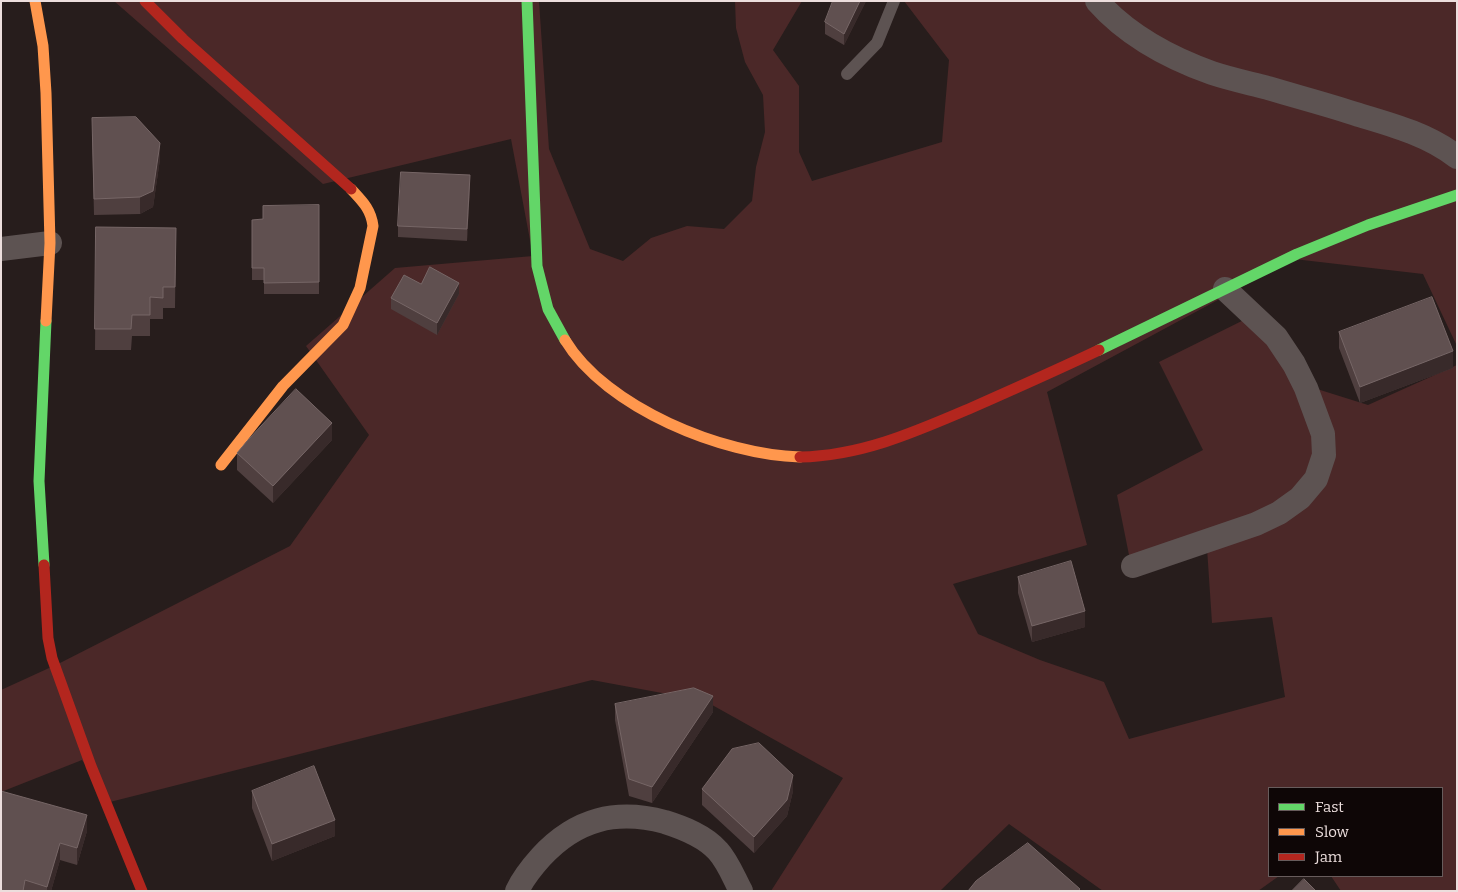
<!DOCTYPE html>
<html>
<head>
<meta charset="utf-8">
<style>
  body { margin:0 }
  #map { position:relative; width:1458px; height:892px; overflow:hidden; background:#271d1c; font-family:Bitter,serif }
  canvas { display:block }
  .frame { position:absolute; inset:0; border:2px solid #ecdedd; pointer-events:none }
  .legend { position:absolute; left:1268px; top:787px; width:175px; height:90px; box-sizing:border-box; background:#0e0606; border:1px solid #675c5c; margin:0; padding:6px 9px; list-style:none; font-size:15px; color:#ecdedd }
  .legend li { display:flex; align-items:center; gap:10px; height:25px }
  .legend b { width:25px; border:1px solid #675c5c }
</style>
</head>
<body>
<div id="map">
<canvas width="1458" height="892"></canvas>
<div class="frame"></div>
<ul class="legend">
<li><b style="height:6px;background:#63d668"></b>Fast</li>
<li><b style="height:6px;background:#ff974d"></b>Slow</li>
<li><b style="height:6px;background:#b3261e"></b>Jam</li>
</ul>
</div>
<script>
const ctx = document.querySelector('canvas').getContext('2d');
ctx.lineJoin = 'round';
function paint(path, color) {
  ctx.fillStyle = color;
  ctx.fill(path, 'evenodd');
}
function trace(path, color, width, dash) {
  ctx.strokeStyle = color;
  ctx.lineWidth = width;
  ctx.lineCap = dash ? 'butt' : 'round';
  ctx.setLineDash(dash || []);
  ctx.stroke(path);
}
const green = new Path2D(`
  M 114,1 L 539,1 L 549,149 L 590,249 L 623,261 L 651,238 L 687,226 L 724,229 L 752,201 L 756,167 L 765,132 L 763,95 L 745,62 L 736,28 L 735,1 L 802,1 L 773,50 L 799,86 L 799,152 L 812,181 L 942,142 L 949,60 L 904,1 L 1457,1 L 1457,346 L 1423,274 L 1294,259 L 1047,392 L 1087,545 L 953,584 L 978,634 L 1040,660 L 1104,682 L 1129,739 L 1285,697 L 1272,617 L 1212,623 L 1207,548 L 1131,565 L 1117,495 L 1203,450 L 1159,362 L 1264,310 L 1298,383 L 1368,405 L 1457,365 L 1457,891 L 1341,891 L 1331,876 L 1442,876 L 1442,788 L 1269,788 L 1269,876 L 1279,876 L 1258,891 L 1103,891 L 1009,824 L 940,891 L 771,891 L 843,778 L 705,701 L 592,680 L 110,802 L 82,760 L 1,792 L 1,690 L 60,663 L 290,546 L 369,435 L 306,346 L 395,268 L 533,256 L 511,139 L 323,184 Z`);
const lane = new Path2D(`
  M 847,74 L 877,43 L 894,1`);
const street = new Path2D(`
  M 1097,1 C 1127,35 1170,58 1212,73 C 1230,79 1249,83 1268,88 C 1298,97 1329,105 1359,115 C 1393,125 1429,135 1457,157
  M 1,249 L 50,243
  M 1133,566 L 1256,524 L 1279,513 L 1300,498 L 1316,479 L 1324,455 L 1323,434 L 1306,388 L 1294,364 L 1276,337 L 1225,289
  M 517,891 C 523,878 532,867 541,857 C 576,819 616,809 665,822 C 684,828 705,836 718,851 C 728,862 734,878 741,891`);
const fast = new Path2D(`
  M 527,1 L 537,266 L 548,309 L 565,340
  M 1099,350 L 1297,254 L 1368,225 L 1457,195
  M 44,565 L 39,481 L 46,321`);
const slow = new Path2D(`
  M 35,1 L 43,46 L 46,93 L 50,243 L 46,321
  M 565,340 C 606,408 723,455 800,457
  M 221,465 L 283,386 L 343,325 L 360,288 L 373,226 C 371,209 362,201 351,189`);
const jam = new Path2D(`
  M 145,1 L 183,39 L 351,189
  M 800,457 C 861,456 915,432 971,408 C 1014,389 1057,370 1099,350
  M 44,565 L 48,638 L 52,658 L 91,766 L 142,891`);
const wall = new Path2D(`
  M 833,1 L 866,1 L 844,45 L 825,34 L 825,22 Z
  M 92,134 L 160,159 L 153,207 L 140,214 L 94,215 Z
  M 470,187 L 467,241 L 398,237 L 398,226 Z
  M 319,205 L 319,294 L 264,294 L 264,280 L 252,280 L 252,220 L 263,219 Z
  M 96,227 L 176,228 L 175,308 L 163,308 L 163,319 L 150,319 L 150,336 L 132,336 L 131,350 L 95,350 Z
  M 421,284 L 459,294 L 437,335 L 391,309 L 391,298 Z
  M 1339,332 L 1453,368 L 1360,403 L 1339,348 Z
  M 332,440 L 273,503 L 237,470 L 237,453 Z
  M 1018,577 L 1085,627 L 1032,642 L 1018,593 Z
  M 615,704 L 713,712 L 652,803 L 629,796 L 615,720 Z
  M 702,789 L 793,791 L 787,816 L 754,853 L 702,805 Z
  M 1,791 L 87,831 L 77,865 L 60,860 L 51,891 L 1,891 Z
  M 252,791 L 335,836 L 272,861 L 252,808 Z`);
const shadedWall = new Path2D(`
  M 860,1 L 866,1 L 844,45 L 844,34 Z
  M 160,143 L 160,159 L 153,207 L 140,214 L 140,197 Z
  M 470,175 L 470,187 L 467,241 L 467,229 Z
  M 459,283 L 459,294 L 437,335 L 437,323 Z
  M 1453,351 L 1453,368 L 1360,403 L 1360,387 Z
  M 332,423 L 332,440 L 273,503 L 273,486 Z
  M 1085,611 L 1085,627 L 1032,642 L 1032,626 Z
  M 713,696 L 713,712 L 652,803 L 652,787 Z
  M 793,775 L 793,791 L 787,816 L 754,853 L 754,837 Z
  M 87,815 L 87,831 L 77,865 L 77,848 Z
  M 335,820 L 335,836 L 272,861 L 272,844 Z
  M 60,843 L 60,860 L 51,891 L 47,891 L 47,887 Z`);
const building = new Path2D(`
  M 833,1 L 860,1 L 844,34 L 825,22 Z
  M 136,117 L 160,143 L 153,191 L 140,197 L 94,199 L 92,118 Z
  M 401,172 L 470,175 L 467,229 L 398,226 Z
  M 319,205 L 319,282 L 264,283 L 264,268 L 252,268 L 252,220 L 263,219 L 263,206 Z
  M 96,227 L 176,228 L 175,287 L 163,287 L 163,298 L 150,297 L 150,315 L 132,315 L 131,329 L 95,329 Z
  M 430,267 L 459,283 L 437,323 L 391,298 L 404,275 L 421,284 Z
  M 1432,297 L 1453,351 L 1360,387 L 1339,332 Z
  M 296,389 L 332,423 L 273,486 L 237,453 L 248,440 Z
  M 1071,561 L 1085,611 L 1032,626 L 1018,577 Z
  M 694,688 L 713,696 L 652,787 L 629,779 L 615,704 Z
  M 759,743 L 793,775 L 787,800 L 754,837 L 702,789 L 732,749 Z
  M 314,766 L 335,820 L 272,844 L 252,791 Z
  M 1,791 L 87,815 L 77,848 L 60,843 L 47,887 L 25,880 L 23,891 L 1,891 Z
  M 1028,843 L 1080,889 L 1078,891 L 968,891 L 976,881 Z
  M 1304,879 L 1316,891 L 1292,891 Z`);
paint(green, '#4b2828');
trace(lane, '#5d5352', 12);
trace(street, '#5d5352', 24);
trace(fast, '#63d668', 11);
trace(slow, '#ff974d', 11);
trace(jam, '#b3261e', 11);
paint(wall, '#4f3f3f');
paint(shadedWall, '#382a2a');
paint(building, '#605050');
trace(building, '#766666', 1);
</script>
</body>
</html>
